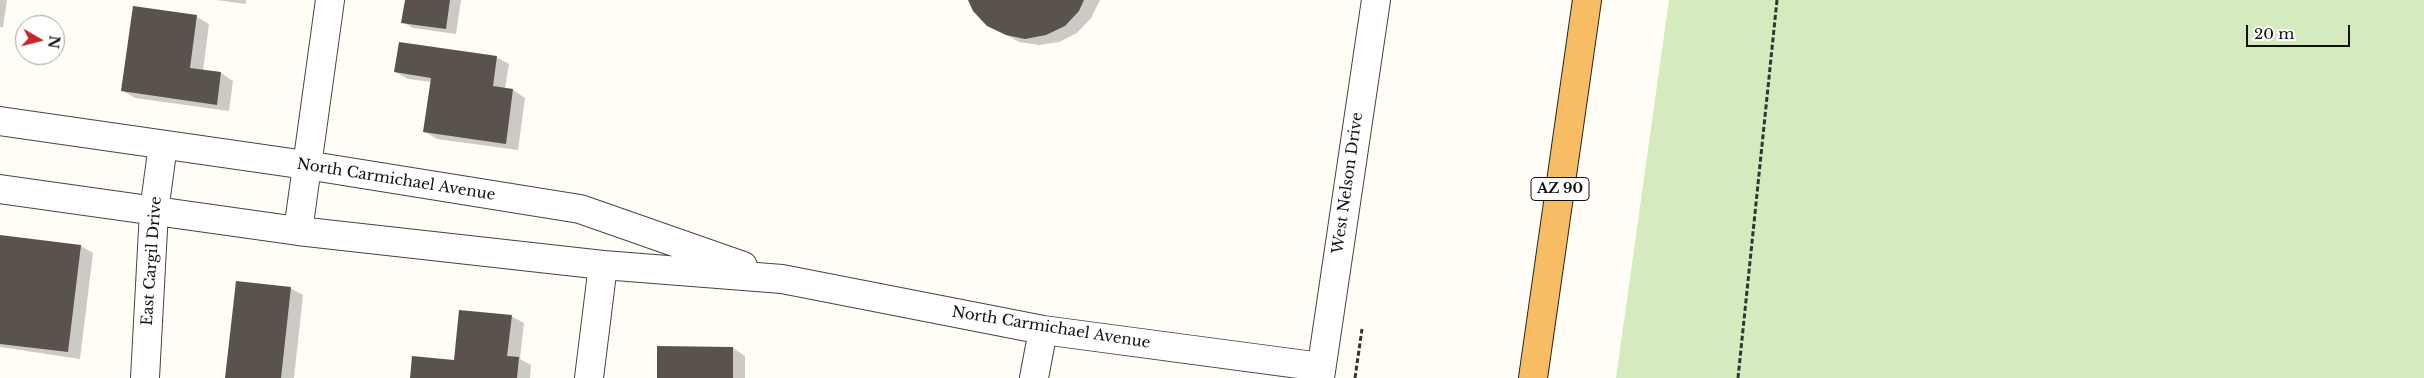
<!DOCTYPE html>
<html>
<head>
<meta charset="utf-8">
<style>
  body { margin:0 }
  #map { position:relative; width:2424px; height:378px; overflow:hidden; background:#fffdf5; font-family:"Libre Baskerville",serif }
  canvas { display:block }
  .north { position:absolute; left:15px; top:15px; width:50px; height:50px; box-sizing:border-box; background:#fff; border:1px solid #a0a0a0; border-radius:50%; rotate:98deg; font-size:14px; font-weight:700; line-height:20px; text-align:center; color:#111 }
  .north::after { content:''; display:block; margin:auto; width:18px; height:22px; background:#c4262e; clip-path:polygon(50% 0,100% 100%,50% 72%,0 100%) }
  .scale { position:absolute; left:2246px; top:25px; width:104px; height:22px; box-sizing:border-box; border:2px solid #111; border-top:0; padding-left:6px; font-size:15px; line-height:18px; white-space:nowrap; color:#111; -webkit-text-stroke:4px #fff; paint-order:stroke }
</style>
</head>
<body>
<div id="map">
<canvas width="2424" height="378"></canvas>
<div class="north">N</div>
<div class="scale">20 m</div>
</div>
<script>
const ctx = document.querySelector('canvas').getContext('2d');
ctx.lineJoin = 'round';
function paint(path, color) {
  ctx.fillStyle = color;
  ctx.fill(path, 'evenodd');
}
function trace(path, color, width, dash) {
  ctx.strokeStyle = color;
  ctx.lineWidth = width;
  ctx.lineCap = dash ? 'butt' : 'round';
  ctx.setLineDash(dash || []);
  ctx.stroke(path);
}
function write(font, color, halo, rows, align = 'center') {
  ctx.font = font + ' "Libre Baskerville",serif';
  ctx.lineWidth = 5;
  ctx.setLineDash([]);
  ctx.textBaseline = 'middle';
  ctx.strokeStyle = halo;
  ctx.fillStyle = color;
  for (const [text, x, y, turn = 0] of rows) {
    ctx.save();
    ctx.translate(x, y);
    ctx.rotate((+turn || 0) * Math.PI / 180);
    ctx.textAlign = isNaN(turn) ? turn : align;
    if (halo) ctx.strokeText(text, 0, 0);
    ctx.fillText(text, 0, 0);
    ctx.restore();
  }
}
const green = new Path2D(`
  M 1669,0 L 2424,0 L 2424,378 L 1616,378 Z`);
const shadow = new Path2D(`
  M 0,0 L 7,0 L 3,27 L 0,27 Z
  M 216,0 L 246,0 L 246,4 Z
  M 406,0 L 461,0 L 456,34 L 413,28 L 403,22 Z
  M 970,0 L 1100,0 L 1091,18 L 1077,33 L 1059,42 L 1039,45 L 1019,42 L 1001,32 Z
  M 134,8 L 197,17 L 209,24 L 203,71 L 221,73 L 233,81 L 229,111 L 135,98 L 123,91 Z
  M 496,57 L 509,64 L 505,89 L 513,90 L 525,98 L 518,150 L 437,139 L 425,132 L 432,82 L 408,79 L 396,72 Z
  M 0,236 L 81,246 L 93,253 L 80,359 L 0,347 Z
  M 290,288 L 303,295 L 294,378 L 227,378 Z
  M 511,316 L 524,323 L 520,359 L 531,365 L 530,378 L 411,378 L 455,361 Z
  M 733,348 L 745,356 L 745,378 L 658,378 Z`);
const building = new Path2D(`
  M 405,0 L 450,0 L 446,29 L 401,23 Z
  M 968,0 L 1084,0 L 1079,11 L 1065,26 L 1046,35 L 1025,39 L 1006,35 L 987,26 L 973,11 Z
  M 133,6 L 197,15 L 190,68 L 221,72 L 217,105 L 121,91 Z
  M 399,42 L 497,56 L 493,86 L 513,89 L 506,144 L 423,132 L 431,78 L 394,72 Z
  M 0,235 L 81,245 L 68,352 L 0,344 Z
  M 236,281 L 291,287 L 281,378 L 225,378 Z
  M 459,310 L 512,315 L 507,356 L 519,357 L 517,378 L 410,378 L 412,356 L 454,360 Z
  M 657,346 L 733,347 L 733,378 L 657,378 Z`);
const path = new Path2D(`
  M 1355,378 L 1362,329
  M 1738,378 L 1777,0`);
const minor = new Path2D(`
  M 0,121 L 306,165 L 580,209 L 743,266
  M 0,189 L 298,231 L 603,265 L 782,279 L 1043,330 L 1321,367
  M 298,231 L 330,0
  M 145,378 L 154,211 L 163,145
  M 589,378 L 603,265
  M 1034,378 L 1043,330
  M 1320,378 L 1376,0`);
const trunk = new Path2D(`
  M 1533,378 L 1587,0`);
const shields = [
  [1560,189,58]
];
const shieldNames = [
  ["AZ 90",1560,189]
];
const streetNames = [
  ["North Carmichael Avenue",396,180,9],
  ["West Nelson Drive",1348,183,-82],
  ["East Cargil Drive",152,261,-86],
  ["North Carmichael Avenue",1051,328,9]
];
paint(green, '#d5ebbd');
paint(shadow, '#0003');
paint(building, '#5a524d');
trace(minor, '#444', 30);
trace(trunk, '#222', 30);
trace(path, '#333', 3, [5, 2.5]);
trace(minor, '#fff', 28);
trace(trunk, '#f7bc64', 28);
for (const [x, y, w] of shields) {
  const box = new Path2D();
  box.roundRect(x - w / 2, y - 11.5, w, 23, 4);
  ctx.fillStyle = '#fff';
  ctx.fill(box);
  trace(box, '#111', 1);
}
write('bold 14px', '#111', null, shieldNames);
write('15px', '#111', '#fff', streetNames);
</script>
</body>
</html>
